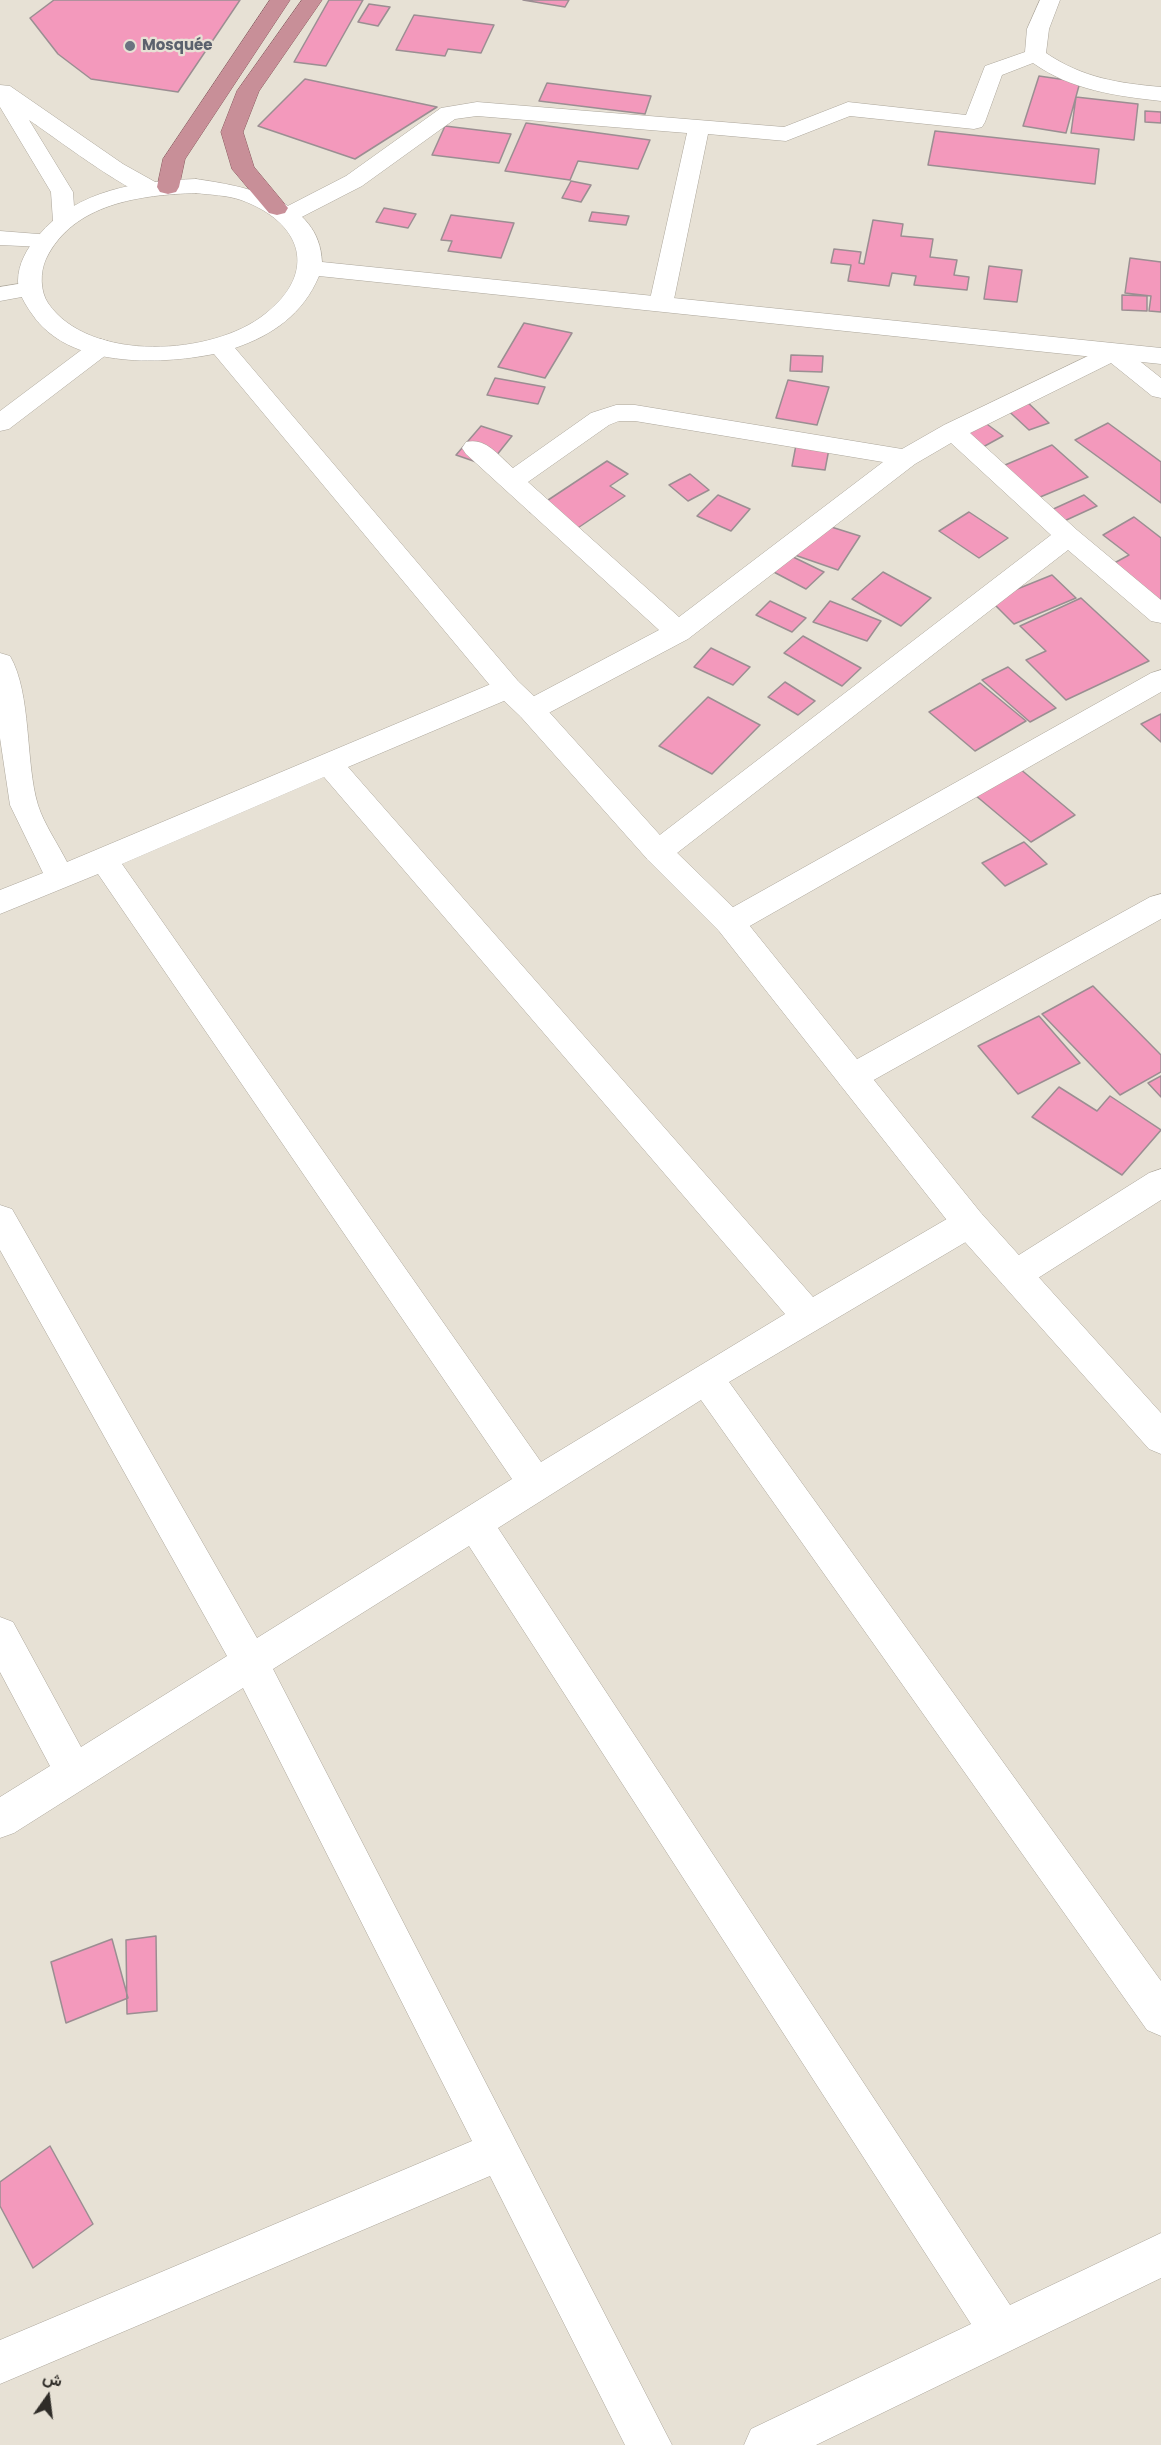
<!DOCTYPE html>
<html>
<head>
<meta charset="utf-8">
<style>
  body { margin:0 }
  #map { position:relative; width:1161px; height:2445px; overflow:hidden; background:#e7e1d5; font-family:Poppins,Vazirmatn,sans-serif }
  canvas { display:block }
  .north { position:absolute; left:18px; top:2367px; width:60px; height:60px; -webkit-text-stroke:4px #e7e1d5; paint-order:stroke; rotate:14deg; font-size:16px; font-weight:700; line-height:24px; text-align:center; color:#2f2c28 }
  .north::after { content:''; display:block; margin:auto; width:21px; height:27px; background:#2f2c28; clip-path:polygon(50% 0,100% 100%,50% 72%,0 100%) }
</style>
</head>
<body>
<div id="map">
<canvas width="1161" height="2445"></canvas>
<div class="north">ش</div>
</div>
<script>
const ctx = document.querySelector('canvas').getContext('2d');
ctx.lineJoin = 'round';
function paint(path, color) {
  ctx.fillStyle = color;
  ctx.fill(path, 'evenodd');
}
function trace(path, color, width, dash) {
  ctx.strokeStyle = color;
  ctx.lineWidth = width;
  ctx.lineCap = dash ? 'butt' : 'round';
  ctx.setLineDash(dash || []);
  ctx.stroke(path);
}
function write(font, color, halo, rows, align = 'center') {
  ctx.font = font + ' Poppins,sans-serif';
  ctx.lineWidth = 4.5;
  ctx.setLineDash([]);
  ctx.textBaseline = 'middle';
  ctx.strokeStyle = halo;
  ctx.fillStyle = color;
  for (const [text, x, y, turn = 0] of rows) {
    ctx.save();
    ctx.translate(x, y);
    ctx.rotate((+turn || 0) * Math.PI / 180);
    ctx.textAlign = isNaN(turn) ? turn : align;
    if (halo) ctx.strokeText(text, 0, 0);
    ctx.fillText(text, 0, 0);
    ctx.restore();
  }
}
const building = new Path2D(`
  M 54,0 L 240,0 L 178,92 L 91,79 L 58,54 L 30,18 Z
  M 329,0 L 363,0 L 326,66 L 294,62 Z
  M 523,0 L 569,0 L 565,7 Z
  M 369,4 L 390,7 L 378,26 L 358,22 Z
  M 414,15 L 494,25 L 481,53 L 448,49 L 445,56 L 396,50 Z
  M 1039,76 L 1080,82 L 1066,133 L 1023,126 Z
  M 305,79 L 437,107 L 355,159 L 258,126 Z
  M 547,83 L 651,96 L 645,114 L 539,101 Z
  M 1076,97 L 1138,104 L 1134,140 L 1071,133 Z
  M 1145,111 L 1161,112 L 1161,123 L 1145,122 Z
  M 526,123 L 650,140 L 638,169 L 578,161 L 570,180 L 505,171 Z
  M 445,126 L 511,134 L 499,163 L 432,155 Z
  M 935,131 L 1099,149 L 1095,184 L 928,165 Z
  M 571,181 L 591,185 L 581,202 L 562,198 Z
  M 384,208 L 416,214 L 408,228 L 376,222 Z
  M 592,212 L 629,216 L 626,225 L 589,221 Z
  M 451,215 L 514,223 L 501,258 L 448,251 L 452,241 L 441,240 Z
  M 873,220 L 903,224 L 901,236 L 933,239 L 930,257 L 957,260 L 954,275 L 969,277 L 967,290 L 914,285 L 916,276 L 892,273 L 889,286 L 848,281 L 851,265 L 831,263 L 834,249 L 861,252 L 859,263 L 864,264 Z
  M 1130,258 L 1161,262 L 1161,312 L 1149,311 L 1151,296 L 1125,293 Z
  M 989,266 L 1022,270 L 1017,302 L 984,299 Z
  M 1122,295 L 1147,296 L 1147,311 L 1122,310 Z
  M 524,323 L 572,333 L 545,378 L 498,367 Z
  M 791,355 L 823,356 L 822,372 L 790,371 Z
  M 495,378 L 545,387 L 538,404 L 487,395 Z
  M 788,380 L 829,387 L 817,425 L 776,418 Z
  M 1021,396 L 1049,423 L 1029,430 L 1001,404 Z
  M 976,416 L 1003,436 L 983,447 L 956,427 Z
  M 1108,423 L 1161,462 L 1161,503 L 1075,440 Z
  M 481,426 L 512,436 L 488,466 L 456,455 Z
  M 796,445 L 829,449 L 825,470 L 792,466 Z
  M 1052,445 L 1088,477 L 1033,500 L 998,468 Z
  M 607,461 L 628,474 L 610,486 L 625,496 L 566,536 L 530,512 Z
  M 690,474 L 709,490 L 688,501 L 669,485 Z
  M 718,495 L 750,509 L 731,531 L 697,516 Z
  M 1084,495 L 1097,506 L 1062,522 L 1049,511 Z
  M 969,512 L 1008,538 L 979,558 L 939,531 Z
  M 1134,517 L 1161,538 L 1161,608 L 1107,567 L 1129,555 L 1103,535 Z
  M 809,520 L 860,536 L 838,570 L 786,552 Z
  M 787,554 L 824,572 L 806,589 L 770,570 Z
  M 883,572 L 931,598 L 901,626 L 852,599 Z
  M 1052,575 L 1076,598 L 1014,624 L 990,600 Z
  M 1081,598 L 1149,661 L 1066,700 L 1026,660 L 1046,651 L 1020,626 Z
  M 770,601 L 806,618 L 792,632 L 756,615 Z
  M 830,601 L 881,621 L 867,641 L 813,622 Z
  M 803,636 L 861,668 L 842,686 L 784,653 Z
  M 711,648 L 750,667 L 733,685 L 694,667 Z
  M 1008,667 L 1056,708 L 1030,722 L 982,680 Z
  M 785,682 L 815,701 L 798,715 L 768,697 Z
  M 980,683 L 1026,721 L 975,751 L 929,712 Z
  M 708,697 L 760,725 L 712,774 L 659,746 Z
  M 1161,714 L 1161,742 L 1141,724 Z
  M 1019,768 L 1075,815 L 1031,842 L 975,795 Z
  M 1024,842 L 1047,864 L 1005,886 L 982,863 Z
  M 1093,986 L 1161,1055 L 1161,1072 L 1120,1095 L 1042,1014 Z
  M 1039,1016 L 1080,1063 L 1018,1094 L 978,1046 Z
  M 1161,1076 L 1161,1097 L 1148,1083 Z
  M 1059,1087 L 1097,1111 L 1110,1096 L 1161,1130 L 1122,1175 L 1032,1117 Z
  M 156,1936 L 157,2011 L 127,2014 L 126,1940 Z
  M 112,1939 L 128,1998 L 66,2023 L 51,1962 Z
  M 50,2146 L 93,2224 L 33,2268 L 0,2206 L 0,2182 Z`);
const minor = new Path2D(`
  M 1040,0 L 1060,0 L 1049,29 L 1046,53 C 1083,78 1118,83 1161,87 L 1161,101 C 1116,96 1071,90 1033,63 L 1002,75 L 985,122 L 982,127 L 974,129 L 850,116 L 786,141 L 708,134 L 673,304 L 669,309 L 661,311 L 653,309 L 649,304 L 687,133 L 477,116 L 455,119 L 362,186 L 294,221 L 286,223 L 278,221 L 275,216 L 278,211 L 346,176 L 441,108 L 477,102 L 784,127 L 848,102 L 966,115 L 985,66 L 1025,52 L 1027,29 Z
  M 0,85 L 10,86 L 123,164 L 157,183 L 160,188 L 157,193 C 155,193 150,195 148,195 C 128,193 50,134 29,120 L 73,192 L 75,221 L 72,226 L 64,228 L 56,226 L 53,221 L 51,192 L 0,107 Z
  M 0,231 L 51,235 L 55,240 L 51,245 L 43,247 L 0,245 Z
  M 30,282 L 38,284 L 42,289 L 38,294 L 0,301 L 0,287 Z
  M 1113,344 L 1122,347 L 1161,378 L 1161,398 L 1152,396 L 1111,363 L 970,433 L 1077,530 L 1161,600 L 1161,623 L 1151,621 L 1068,550 L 668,860 L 658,863 L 648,860 L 643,852 L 648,844 L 1051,535 L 951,443 L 915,464 L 688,639 L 541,717 L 531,720 L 521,717 L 517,710 L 521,703 L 659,630 L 466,454 L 462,448 L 466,442 C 486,437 499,456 513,468 L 591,413 L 616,405 L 635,405 L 902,449 L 944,425 ZM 619,421 L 635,421 L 883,462 L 679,617 L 528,482 L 609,425 Z
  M 0,653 L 10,656 C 32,694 25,762 38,805 C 44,824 58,844 67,862 L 498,681 L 508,678 L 518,681 L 522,688 L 518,695 L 348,767 L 813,1297 L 957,1213 L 969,1209 L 981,1213 L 986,1223 L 981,1233 L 729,1382 L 1161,1981 L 1161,2036 L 1147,2030 L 701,1400 L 498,1528 L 1010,2305 L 1161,2233 L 1161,2278 L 816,2445 L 744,2445 L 751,2429 L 971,2324 L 469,1546 L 273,1669 L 672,2445 L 625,2445 L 490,2176 L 0,2384 L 0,2340 L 472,2141 L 243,1688 L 14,1833 L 0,1838 L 0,1797 L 50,1766 L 0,1672 L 0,1617 L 13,1622 L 81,1747 L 227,1656 L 0,1250 L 0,1205 L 12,1209 L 257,1638 L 512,1479 L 98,874 L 0,914 L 0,890 L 43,873 L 10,805 L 0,738 ZM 324,777 L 785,1314 L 541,1462 L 122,864 Z
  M 1161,670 L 1161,692 L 741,931 L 730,935 L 719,931 L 715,923 L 719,915 L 1151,673 Z
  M 1161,894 L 1161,919 L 863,1086 L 852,1090 L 841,1086 L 836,1077 L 841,1068 L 1150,897 Z
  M 1161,1169 L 1161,1200 L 1027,1285 L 1015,1289 L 1003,1285 L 998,1275 L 1003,1265 L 1149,1173 Z`);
const tertiary = new Path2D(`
  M 101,339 L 110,342 L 113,347 L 110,352 L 9,429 L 0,431 L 0,411 L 92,342 Z`);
const secondary = new Path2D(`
  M 196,179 C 244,186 320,199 322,262 L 1161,348 L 1161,364 L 319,276 C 303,314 273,335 235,348 L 518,681 L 541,703 L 668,844 L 741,915 L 981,1213 L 1161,1413 L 1161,1454 L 1149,1449 L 957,1233 L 719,931 L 648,860 L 521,717 L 498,695 L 214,354 C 158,365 68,368 32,314 C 25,304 18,293 18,281 C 18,264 27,248 38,236 C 77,189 139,181 196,179 ZM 196,193 C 211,195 226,195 241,200 C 302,222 319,272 265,314 C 213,356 89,363 48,303 C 40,291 40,272 46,259 C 73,203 141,195 196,193 Z`);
const trunk = new Path2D(`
  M 270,0 L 290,0 L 185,159 L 179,187 L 176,192 L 168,194 L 160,192 L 157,187 L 163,159 Z
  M 302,0 L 322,0 L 259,91 L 243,132 L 254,167 L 288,208 L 285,213 L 277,215 L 269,213 L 232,169 L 221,132 L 237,91 Z`);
const markers = [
  [130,46,6,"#6b7280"]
];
const farWorshipnames = [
  ["Mosquée",142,46]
];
paint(building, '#f399bc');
trace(building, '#9b8e92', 1.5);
trace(minor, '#aca69b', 1);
trace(tertiary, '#aca69b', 1);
trace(secondary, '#aca69b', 1);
trace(trunk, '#8a5a60', 1);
paint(minor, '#fff');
paint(tertiary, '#fff');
paint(secondary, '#fff');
paint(trunk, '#c88f98');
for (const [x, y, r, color] of markers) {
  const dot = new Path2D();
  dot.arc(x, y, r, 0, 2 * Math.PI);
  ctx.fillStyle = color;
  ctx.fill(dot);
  trace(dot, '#e7e1d5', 2);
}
write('bold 15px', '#5b616d', '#e7e1d5', farWorshipnames, 'left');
</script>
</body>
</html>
